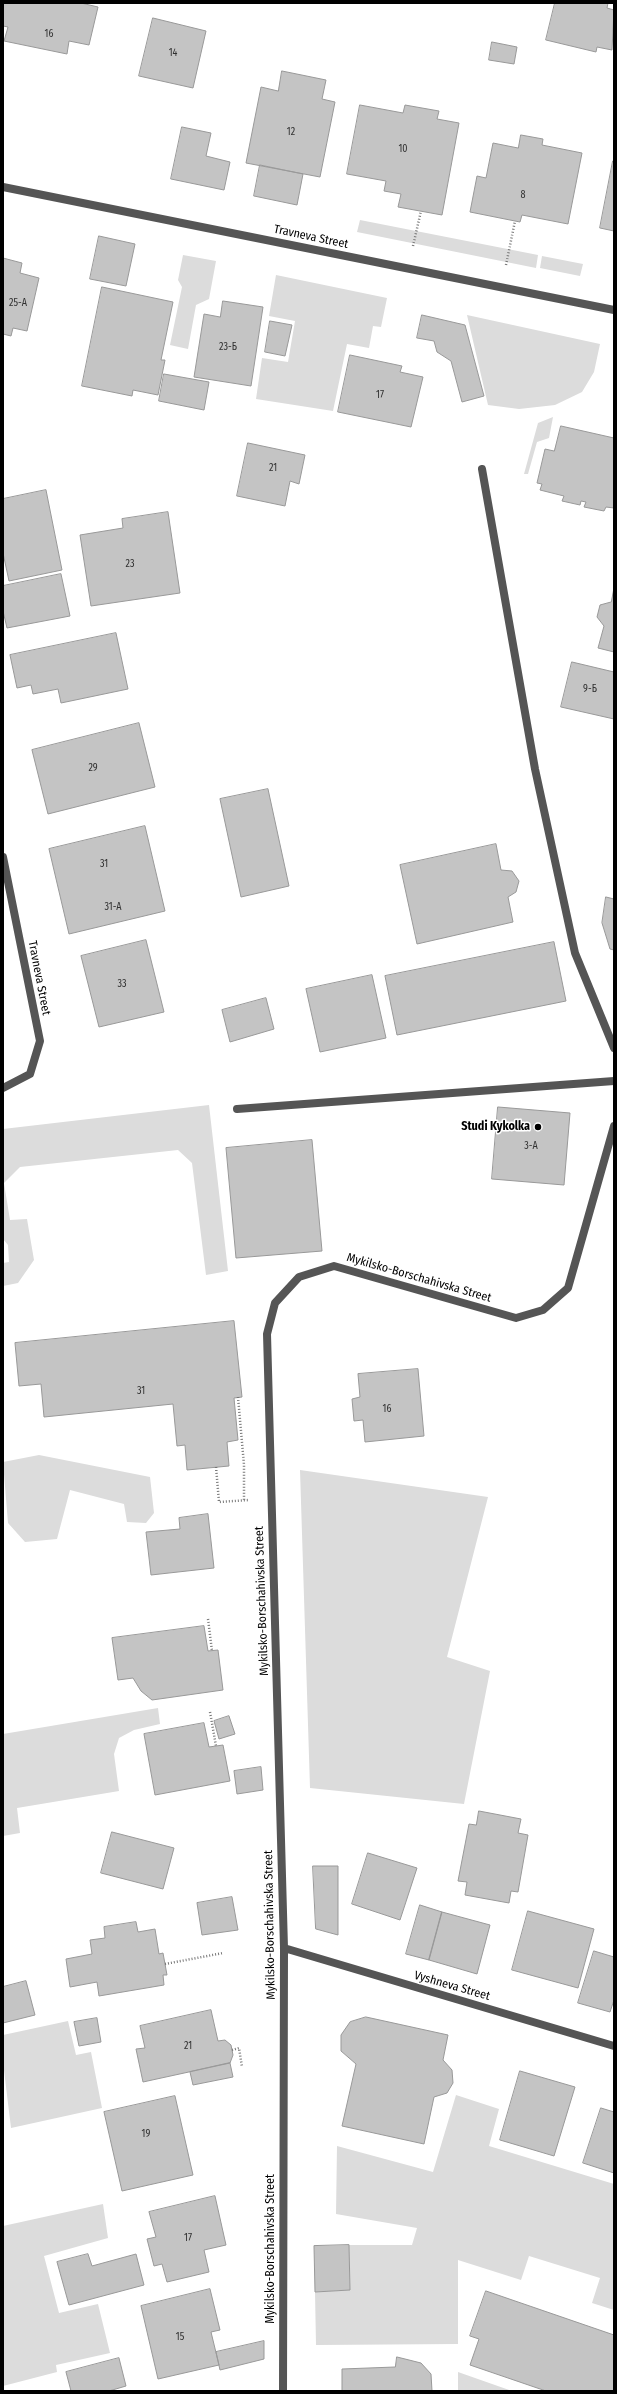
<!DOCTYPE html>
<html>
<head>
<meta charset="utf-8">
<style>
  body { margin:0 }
  #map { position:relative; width:617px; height:2394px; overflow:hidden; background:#fff; font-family:"Fira Sans Condensed",sans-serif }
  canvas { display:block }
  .frame { position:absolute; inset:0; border:4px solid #000; pointer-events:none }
</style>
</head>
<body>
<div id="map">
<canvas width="617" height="2394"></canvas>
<div class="frame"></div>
</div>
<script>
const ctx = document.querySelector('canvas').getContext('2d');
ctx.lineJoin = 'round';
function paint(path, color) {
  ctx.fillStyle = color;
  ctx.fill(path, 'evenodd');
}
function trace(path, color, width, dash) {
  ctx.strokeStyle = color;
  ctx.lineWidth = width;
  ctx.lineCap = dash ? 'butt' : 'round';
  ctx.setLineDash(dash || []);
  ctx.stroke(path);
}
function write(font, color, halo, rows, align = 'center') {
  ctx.font = font + ' "Fira Sans Condensed",sans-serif';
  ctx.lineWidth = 3;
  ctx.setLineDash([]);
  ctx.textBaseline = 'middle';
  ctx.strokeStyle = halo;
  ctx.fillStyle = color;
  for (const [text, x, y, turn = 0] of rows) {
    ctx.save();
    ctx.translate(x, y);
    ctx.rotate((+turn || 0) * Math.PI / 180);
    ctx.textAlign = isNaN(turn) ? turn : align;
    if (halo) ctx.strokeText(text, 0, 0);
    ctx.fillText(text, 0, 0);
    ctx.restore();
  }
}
const green = new Path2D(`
  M 360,220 L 538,255 L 536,268 L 357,232 Z
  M 183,255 L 216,261 L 209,299 L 196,305 L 188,349 L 170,345 L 182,287 L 178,280 Z
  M 542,256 L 583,264 L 580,276 L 540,268 Z
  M 276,275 L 387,298 L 381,327 L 373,326 L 369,348 L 347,344 L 333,411 L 256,399 L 262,358 L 288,362 L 295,321 L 269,316 Z
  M 467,315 L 600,344 L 594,372 L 582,392 L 555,405 L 519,409 L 488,405 Z
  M 553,417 L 549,438 L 537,442 L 528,474 L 524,474 L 538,423 Z
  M 209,1105 L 228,1271 L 206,1275 L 192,1163 L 178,1150 L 20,1167 L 4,1183 L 10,1220 L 27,1219 L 34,1260 L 18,1283 L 3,1286 L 3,1263 L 9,1262 L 8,1245 L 3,1239 L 3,1129 Z
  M 39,1455 L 150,1477 L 154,1513 L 146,1523 L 127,1522 L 124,1504 L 70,1490 L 57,1539 L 25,1542 L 8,1523 L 3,1462 Z
  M 300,1470 L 488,1497 L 447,1657 L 490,1671 L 464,1804 L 310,1788 Z
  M 158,1708 L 160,1724 L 134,1730 L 119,1738 L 114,1754 L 119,1791 L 17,1808 L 20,1833 L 3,1836 L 3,1734 Z
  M 68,2021 L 76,2055 L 91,2052 L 102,2108 L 11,2128 L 3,2062 L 3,2035 Z
  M 456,2095 L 499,2109 L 489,2146 L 614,2184 L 614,2310 L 592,2303 L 600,2278 L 529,2256 L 521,2280 L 458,2260 L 458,2344 L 316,2345 L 315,2292 L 350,2290 L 349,2245 L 412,2245 L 417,2228 L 336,2214 L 337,2146 L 433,2172 Z
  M 103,2204 L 108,2238 L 44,2256 L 59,2313 L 98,2304 L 110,2353 L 56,2365 L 57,2372 L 3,2386 L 3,2226 Z
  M 458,2372 L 512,2391 L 458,2391 Z`);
const building = new Path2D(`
  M 3,3 L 81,3 L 98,7 L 89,45 L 69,41 L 67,54 L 4,41 L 8,27 L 3,26 Z
  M 555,3 L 608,3 L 607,8 L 614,10 L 612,50 L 597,47 L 596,52 L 546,40 Z
  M 153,18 L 206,31 L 193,88 L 139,76 Z
  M 492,42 L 517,47 L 514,64 L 489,60 Z
  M 282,71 L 326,80 L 322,99 L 335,102 L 320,177 L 246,163 L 261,87 L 278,91 Z
  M 360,105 L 403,113 L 405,105 L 439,111 L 437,119 L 459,123 L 442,215 L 398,207 L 401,194 L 384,191 L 386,181 L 347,174 Z
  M 182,127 L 211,133 L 206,156 L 230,162 L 224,190 L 171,179 Z
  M 521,135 L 543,139 L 542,145 L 582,153 L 568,224 L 522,215 L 520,222 L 470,212 L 477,176 L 486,178 L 493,143 L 518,148 Z
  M 613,161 L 614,161 L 614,231 L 600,228 Z
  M 260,165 L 303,174 L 297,205 L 254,196 Z
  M 99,236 L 135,244 L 126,286 L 90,279 Z
  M 3,258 L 22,263 L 20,273 L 39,278 L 27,331 L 13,328 L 11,336 L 3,334 Z
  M 102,287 L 173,302 L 161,360 L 165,360 L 158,395 L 133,390 L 132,396 L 82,386 Z
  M 223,301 L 263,307 L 251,386 L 194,377 L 204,314 L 220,317 Z
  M 422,315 L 465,325 L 484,396 L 462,402 L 451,361 L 437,352 L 434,341 L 417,338 Z
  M 270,321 L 292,325 L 285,356 L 265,352 Z
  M 350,355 L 402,366 L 400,372 L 423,377 L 411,427 L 338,412 Z
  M 164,374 L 209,382 L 204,410 L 159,401 Z
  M 561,426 L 614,438 L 614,508 L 606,507 L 604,511 L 584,507 L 586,502 L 581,501 L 580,505 L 562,501 L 564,496 L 540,490 L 542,484 L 537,483 L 545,449 L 554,451 Z
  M 248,443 L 305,455 L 299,484 L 290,481 L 285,506 L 237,496 Z
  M 46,490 L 62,570 L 9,581 L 3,553 L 3,499 Z
  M 168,512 L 180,593 L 91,606 L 80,535 L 123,528 L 122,519 Z
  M 61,574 L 70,616 L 7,628 L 3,611 L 3,586 Z
  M 614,588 L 614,652 L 598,648 L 604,626 L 597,617 L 600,605 L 611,602 Z
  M 116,633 L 128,689 L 61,703 L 58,689 L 33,694 L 31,685 L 17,688 L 10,655 Z
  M 572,662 L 614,672 L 614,719 L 561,707 Z
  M 139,723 L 155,787 L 48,814 L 32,750 Z
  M 268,789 L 289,886 L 241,897 L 220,799 Z
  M 145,826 L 165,911 L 69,934 L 49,849 Z
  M 496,844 L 501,870 L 512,871 L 519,881 L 516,892 L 508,897 L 513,922 L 417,944 L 400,865 Z
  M 606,897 L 614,899 L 614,950 L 610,949 L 602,923 Z
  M 146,940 L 164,1012 L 99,1027 L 81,956 Z
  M 554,942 L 566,1001 L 397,1035 L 385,976 Z
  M 372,975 L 386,1038 L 320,1052 L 306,989 Z
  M 266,998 L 274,1029 L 230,1042 L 222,1010 Z
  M 498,1107 L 570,1113 L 564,1185 L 492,1179 Z
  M 312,1140 L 322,1251 L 236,1258 L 226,1148 Z
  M 234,1321 L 242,1397 L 234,1398 L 238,1440 L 227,1442 L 229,1466 L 187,1470 L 185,1445 L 177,1446 L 173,1404 L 44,1417 L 41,1384 L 19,1386 L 15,1343 Z
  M 418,1369 L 424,1436 L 365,1442 L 363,1420 L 354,1421 L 352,1399 L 360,1397 L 358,1374 Z
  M 208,1514 L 214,1568 L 151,1575 L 146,1532 L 180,1529 L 179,1518 Z
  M 204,1626 L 208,1651 L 218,1650 L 223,1690 L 152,1700 L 141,1691 L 133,1678 L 118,1680 L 112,1638 Z
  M 229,1716 L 235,1734 L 219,1739 L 214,1721 Z
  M 204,1723 L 209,1747 L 223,1745 L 230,1781 L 155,1795 L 144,1734 Z
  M 261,1767 L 263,1790 L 237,1794 L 234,1771 Z
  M 479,1811 L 521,1819 L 518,1833 L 528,1835 L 518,1892 L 511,1891 L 509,1903 L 465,1895 L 467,1882 L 458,1881 L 469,1824 L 476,1825 Z
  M 112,1832 L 174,1848 L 163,1889 L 101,1873 Z
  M 368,1853 L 417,1868 L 400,1920 L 352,1904 Z
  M 313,1866 L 338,1866 L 338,1935 L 316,1929 Z
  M 232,1897 L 238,1930 L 202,1935 L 197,1903 Z
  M 420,1905 L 442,1912 L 429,1960 L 406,1954 Z
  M 528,1911 L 594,1929 L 578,1988 L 512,1970 Z
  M 442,1912 L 490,1925 L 477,1974 L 429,1960 Z
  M 136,1922 L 138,1932 L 155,1929 L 159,1954 L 163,1953 L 167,1975 L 163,1975 L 164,1985 L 99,1996 L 97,1982 L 70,1987 L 66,1959 L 92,1954 L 90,1940 L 105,1938 L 104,1927 Z
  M 594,1951 L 614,1957 L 614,2000 L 610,2012 L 578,2003 Z
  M 26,1981 L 35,2015 L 3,2023 L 3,1987 Z
  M 211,2010 L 218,2041 L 225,2040 L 231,2045 L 233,2055 L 230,2063 L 143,2082 L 136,2049 L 145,2048 L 140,2026 Z
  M 366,2017 L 448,2035 L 443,2060 L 452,2070 L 453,2083 L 447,2093 L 434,2097 L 424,2144 L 342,2126 L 356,2064 L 341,2051 L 341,2035 L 350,2022 Z
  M 97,2018 L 101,2042 L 79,2046 L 74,2022 Z
  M 230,2063 L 233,2077 L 193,2085 L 190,2072 Z
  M 520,2071 L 575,2087 L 554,2156 L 500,2140 Z
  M 175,2096 L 193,2175 L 122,2191 L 104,2112 Z
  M 601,2108 L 614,2112 L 614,2173 L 583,2163 Z
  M 215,2196 L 226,2245 L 204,2250 L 209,2272 L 167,2282 L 162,2264 L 154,2266 L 147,2239 L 156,2237 L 149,2212 Z
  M 349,2245 L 350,2290 L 315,2292 L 314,2246 Z
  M 88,2254 L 92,2266 L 136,2254 L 144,2285 L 69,2305 L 57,2262 Z
  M 210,2289 L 220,2330 L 211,2332 L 219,2365 L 158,2379 L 141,2306 Z
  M 486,2291 L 614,2335 L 614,2391 L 546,2391 L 470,2365 L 479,2339 L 470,2336 Z
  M 264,2341 L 264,2359 L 220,2370 L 216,2352 Z
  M 397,2357 L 421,2363 L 431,2374 L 432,2391 L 342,2391 L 342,2369 L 395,2367 Z
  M 119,2358 L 126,2386 L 109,2391 L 71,2391 L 66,2372 Z`);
const path = new Path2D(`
  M 413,246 L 421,211
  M 506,265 L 515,221
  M 238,1397 L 244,1465 L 244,1500
  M 216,1467 L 219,1502 L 249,1500
  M 208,1619 L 212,1651
  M 210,1712 L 216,1746
  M 165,1964 L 223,1953
  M 232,2050 L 239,2048 L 242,2067`);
const lane = new Path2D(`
  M 482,469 L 535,769 L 575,953 L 614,1048
  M 237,1109 L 614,1081`);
const street = new Path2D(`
  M 3,187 L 614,310
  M 3,857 L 40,1041 L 30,1074 L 3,1088
  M 284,1948 L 614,2046
  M 283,2391 L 284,1948 L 267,1334 L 275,1303 L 299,1277 L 334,1266 L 516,1318 L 543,1310 L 568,1288 L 614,1126`);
const markers = [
  [538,1127,4,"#000"]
];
const numberNames = [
  ["16",49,34],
  ["14",173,53],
  ["12",291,132],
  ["10",403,149],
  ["8",523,195],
  ["25-А",18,303],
  ["23-Б",228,347],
  ["17",380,395],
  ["21",273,468],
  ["23",130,564],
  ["9-Б",590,689],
  ["29",93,768],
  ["31",104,864],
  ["31-А",113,907],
  ["33",122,984],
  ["3-А",531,1146],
  ["31",141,1391],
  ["16",387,1409],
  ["21",188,2046],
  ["19",146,2134],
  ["17",188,2238],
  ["15",180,2337]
];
const streetNames = [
  ["Travneva Street",311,237,12],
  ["Travneva Street",39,978,79],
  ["Mykilsko-Borschahivska Street",419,1278,16],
  ["Mykilsko-Borschahivska Street",262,1601,-92],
  ["Mykilsko-Borschahivska Street",270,1925,-91],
  ["Vyshneva Street",452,1986,16],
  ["Mykilsko-Borschahivska Street",271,2249,-90]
];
const poiNames = [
  ["Studi Kykolka",530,1127]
];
paint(green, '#dcdcdc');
paint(building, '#c4c4c4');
trace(building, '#999', 1);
trace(path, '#777', 2.5, [1, 2]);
trace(lane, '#555', 8);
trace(street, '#555', 8);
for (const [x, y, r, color] of markers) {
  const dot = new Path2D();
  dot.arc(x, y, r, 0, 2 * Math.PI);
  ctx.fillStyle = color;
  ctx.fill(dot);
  trace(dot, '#fff', 1.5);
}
write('10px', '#313131', null, numberNames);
write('12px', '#000', '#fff', streetNames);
write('bold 12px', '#000', '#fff', poiNames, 'right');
</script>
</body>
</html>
